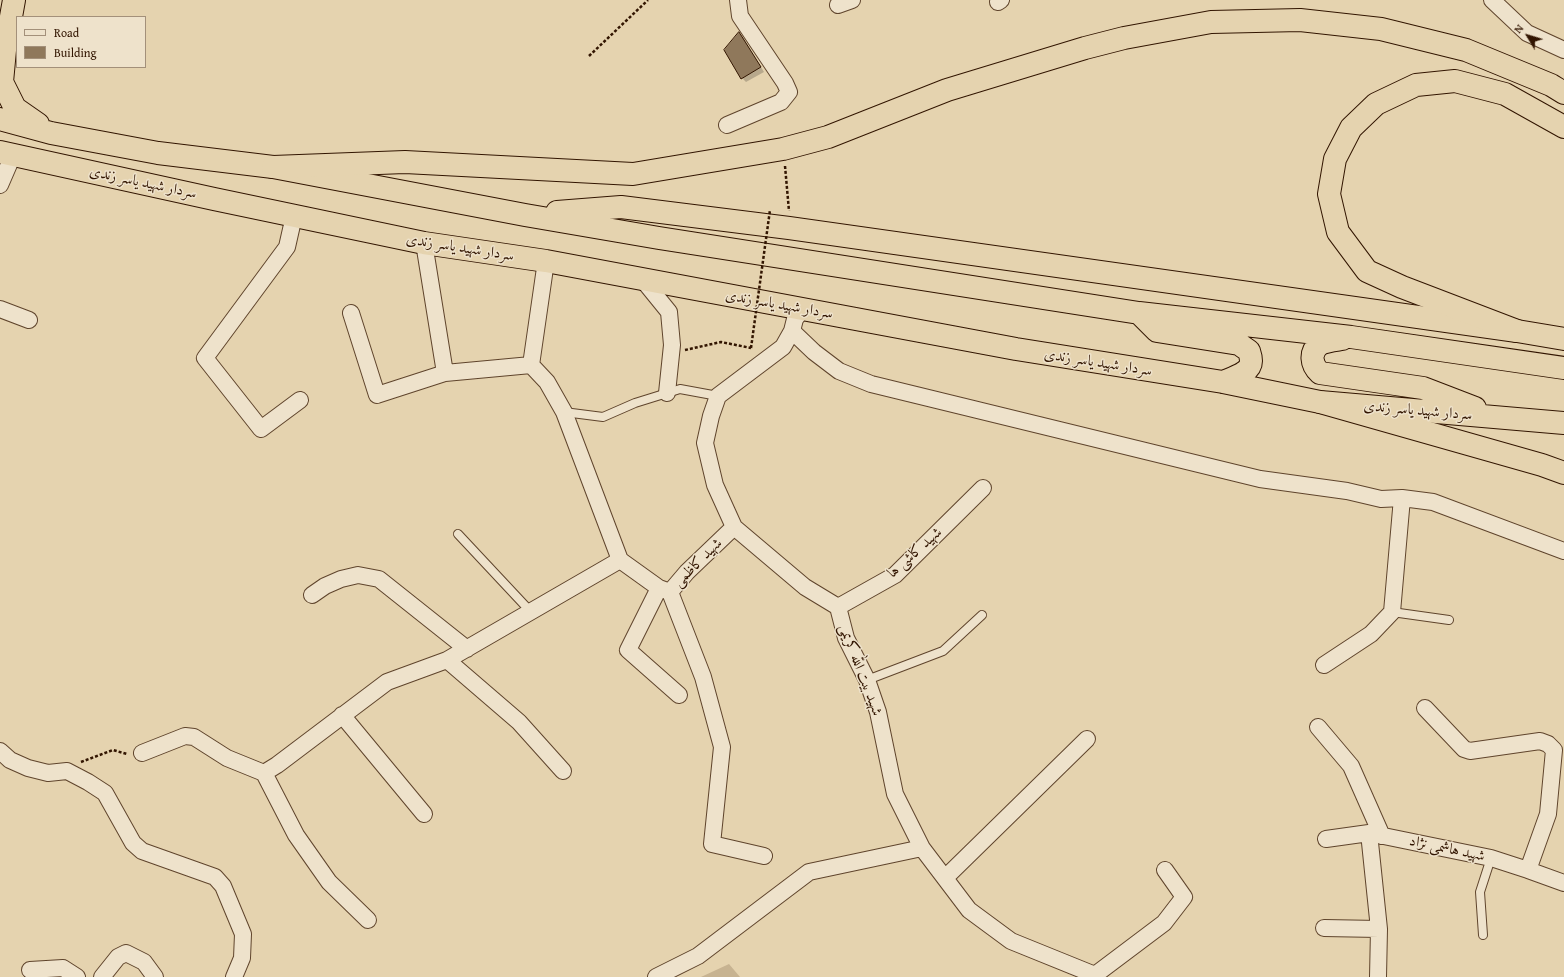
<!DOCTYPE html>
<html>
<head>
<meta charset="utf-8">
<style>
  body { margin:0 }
  #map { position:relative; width:1564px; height:977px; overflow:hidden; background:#e5d3af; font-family:"Gentium Book Plus",serif }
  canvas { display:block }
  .legend { position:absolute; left:16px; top:16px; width:130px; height:52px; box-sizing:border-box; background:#eee2cb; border:1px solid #a3907a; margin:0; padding:5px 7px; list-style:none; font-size:12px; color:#321501 }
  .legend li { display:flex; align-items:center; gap:8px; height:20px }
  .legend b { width:20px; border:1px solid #a3907a }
  .north { position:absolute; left:1508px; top:16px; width:40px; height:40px; -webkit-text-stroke:3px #eee2cb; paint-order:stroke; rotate:308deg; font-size:11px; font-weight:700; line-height:16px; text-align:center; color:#321501 }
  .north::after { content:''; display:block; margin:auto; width:14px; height:18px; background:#321501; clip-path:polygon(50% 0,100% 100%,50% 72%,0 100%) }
</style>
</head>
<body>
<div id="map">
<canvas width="1564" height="977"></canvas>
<ul class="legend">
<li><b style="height:5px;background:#eee2cb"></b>Road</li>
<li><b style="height:11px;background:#8f785b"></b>Building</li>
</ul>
<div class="north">N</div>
</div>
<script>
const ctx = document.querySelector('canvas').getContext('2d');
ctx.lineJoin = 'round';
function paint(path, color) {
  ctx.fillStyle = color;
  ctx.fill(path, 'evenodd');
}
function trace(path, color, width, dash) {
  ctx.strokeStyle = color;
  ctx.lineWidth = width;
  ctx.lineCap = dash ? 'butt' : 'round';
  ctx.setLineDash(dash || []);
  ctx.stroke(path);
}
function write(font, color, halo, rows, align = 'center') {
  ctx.font = font + ' "Gentium Book Plus",Amiri,serif';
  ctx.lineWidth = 3;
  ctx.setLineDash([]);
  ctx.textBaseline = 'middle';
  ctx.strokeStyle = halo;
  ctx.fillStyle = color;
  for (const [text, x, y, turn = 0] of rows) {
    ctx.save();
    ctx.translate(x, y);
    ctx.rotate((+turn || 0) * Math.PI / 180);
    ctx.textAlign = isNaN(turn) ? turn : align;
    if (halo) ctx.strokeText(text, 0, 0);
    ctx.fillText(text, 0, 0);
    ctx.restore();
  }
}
const green = new Path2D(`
  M 729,964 L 740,977 L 701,977 Z`);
const shadow = new Path2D(`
  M 739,33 L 743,37 L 764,72 L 746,82 L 742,78 Z`);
const building = new Path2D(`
  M 739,32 L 761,67 L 741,79 L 724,50 Z`);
const path = new Path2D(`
  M 589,56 L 648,0
  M 785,166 L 789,211
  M 685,350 L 721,342 L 751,348
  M 81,762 L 113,750 L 127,754`);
const service = new Path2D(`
  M 564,412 L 603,417 L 635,403 L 680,389 L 718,396
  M 458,534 L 531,612
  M 1392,612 L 1449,620
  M 867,680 L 943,651 L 982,615
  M 1483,935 L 1480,892 L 1491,858`);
const minor = new Path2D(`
  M 1492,0 L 1527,33 L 1564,50
  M 998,2 L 1001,0
  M 838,5 L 852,0
  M 727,125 L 781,102 L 789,92 L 785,83 L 740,16 L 738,0
  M 0,185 L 13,155
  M 294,216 L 287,247 L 205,358 L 261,429 L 300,400
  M 643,280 L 669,312 L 672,345 L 667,393
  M 0,309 L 29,320
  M 802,310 L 795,319 L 792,331 L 783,347 L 718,396 L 711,416 L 705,443 L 715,485 L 734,527 L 805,587 L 838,607 L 846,638 L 867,680 L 878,712 L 895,794 L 922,848 L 969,910 L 1011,941 L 1095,975 L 1094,977
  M 351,313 L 377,395 L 445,373 L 424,243
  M 792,331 L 814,352 L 839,371 L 871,384 L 1260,479 L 1347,491 L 1381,499 L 1402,498 L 1433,502 L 1564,551
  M 445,373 L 531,365
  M 620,560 L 659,588 L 670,592 L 687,572 L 734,527
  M 659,588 L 628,650 L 679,695
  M 670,592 L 703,677 L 722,747 L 712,844 L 764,856
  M 312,595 L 325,586 L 341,579 L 358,575 L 379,579 L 467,649
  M 838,607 L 895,575 L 983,488
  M 447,660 L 519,722 L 563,771
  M 1324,665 L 1371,634 L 1392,612 L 1402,498
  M 1425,708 L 1464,749 L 1470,751 L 1540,741 L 1548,744 L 1554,750 L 1548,814 L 1528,870
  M 342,715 L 424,814
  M 1318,727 L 1351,766 L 1382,836
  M 0,751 L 10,760 L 28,768 L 48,773 L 67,771 L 88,782 L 105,793 L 133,843 L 142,851 L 215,877 L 223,886 L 243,934 L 242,958 L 234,977
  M 142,753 L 185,736 L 194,737 L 227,758 L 264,773 L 277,765 L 387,682 L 447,660 L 620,560 L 564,412 L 547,382 L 531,365 L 546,261
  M 264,773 L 296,835 L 329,882 L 368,920
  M 1369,833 L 1379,929 L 1378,977
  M 1326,839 L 1369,833 L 1491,858 L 1528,870 L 1564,883
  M 945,878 L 1087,739
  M 1324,928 L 1379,929
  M 30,970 L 63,968 L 77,977
  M 1095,975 L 1164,923 L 1184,897 L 1165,870
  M 102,977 L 118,957 L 126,953 L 144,962 L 155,977
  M 656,977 L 698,956 L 809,872 L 922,848`);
const trunk = new Path2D(`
  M 14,0 L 5,50 L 2,82 L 15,108 L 38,124
  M 0,119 L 51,133 L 158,153 L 273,167 L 525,215 L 659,238 L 1139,313 L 1351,337 L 1564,368
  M 0,152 L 214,199 L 424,243 L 546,261 L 1016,349 L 1223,382 L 1320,402 L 1564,423
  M 557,212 L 621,207 L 789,228 L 1517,331 L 1564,339
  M 1139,313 L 1157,331 L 1239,344 L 1249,351 C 1250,354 1251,358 1251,361 C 1251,373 1232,378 1223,382
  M 1342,339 C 1336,340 1326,341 1320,344 C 1309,352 1311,365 1320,373 L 1423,388 L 1475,408`);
const motorway = new Path2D(`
  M 273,167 L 405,162 L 633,174 L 783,149 L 828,137 L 947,90 L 1085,48 L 1124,38 L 1211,22 L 1300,20 L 1381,29 L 1466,50 L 1551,85 L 1564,93
  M 1517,331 L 1402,287 L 1367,271 L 1338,232 L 1329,194 L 1335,159 L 1351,128 L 1376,104 L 1416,85 L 1455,81 L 1505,94 L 1564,127
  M 1320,402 L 1542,465 L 1564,473`);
const pathBridge = new Path2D(`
  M 751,348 L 770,210`);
const streetNames = [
  ["سردار شهید یاسر زندی",143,183,12],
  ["سردار شهید یاسر زندی",460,248,9],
  ["سردار شهید یاسر زندی",779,305,10],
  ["سردار شهید یاسر زندی",1098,363,9],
  ["سردار شهید یاسر زندی",1418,411,5],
  ["شهید کاشی ها",915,553,-42],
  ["شهید کاظمی",698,563,-45],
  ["شهید بیت الله کریمی",860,670,69],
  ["شهید هاشمی نژاد",1447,849,12]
];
paint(green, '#c7b391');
paint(shadow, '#0003');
paint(building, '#8f785b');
trace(building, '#321501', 1);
trace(service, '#5f442c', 10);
trace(minor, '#5f442c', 18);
trace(trunk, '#321501', 24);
trace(motorway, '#321501', 24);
trace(path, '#321501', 2.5, [3, 2]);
trace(service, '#eee2cb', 8);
trace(minor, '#eee2cb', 16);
trace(trunk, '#e5d3af', 22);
trace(motorway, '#e5d3af', 22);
trace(pathBridge, '#321501', 2.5, [3, 2]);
write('15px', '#321501', '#eee2cb', streetNames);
</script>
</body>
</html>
